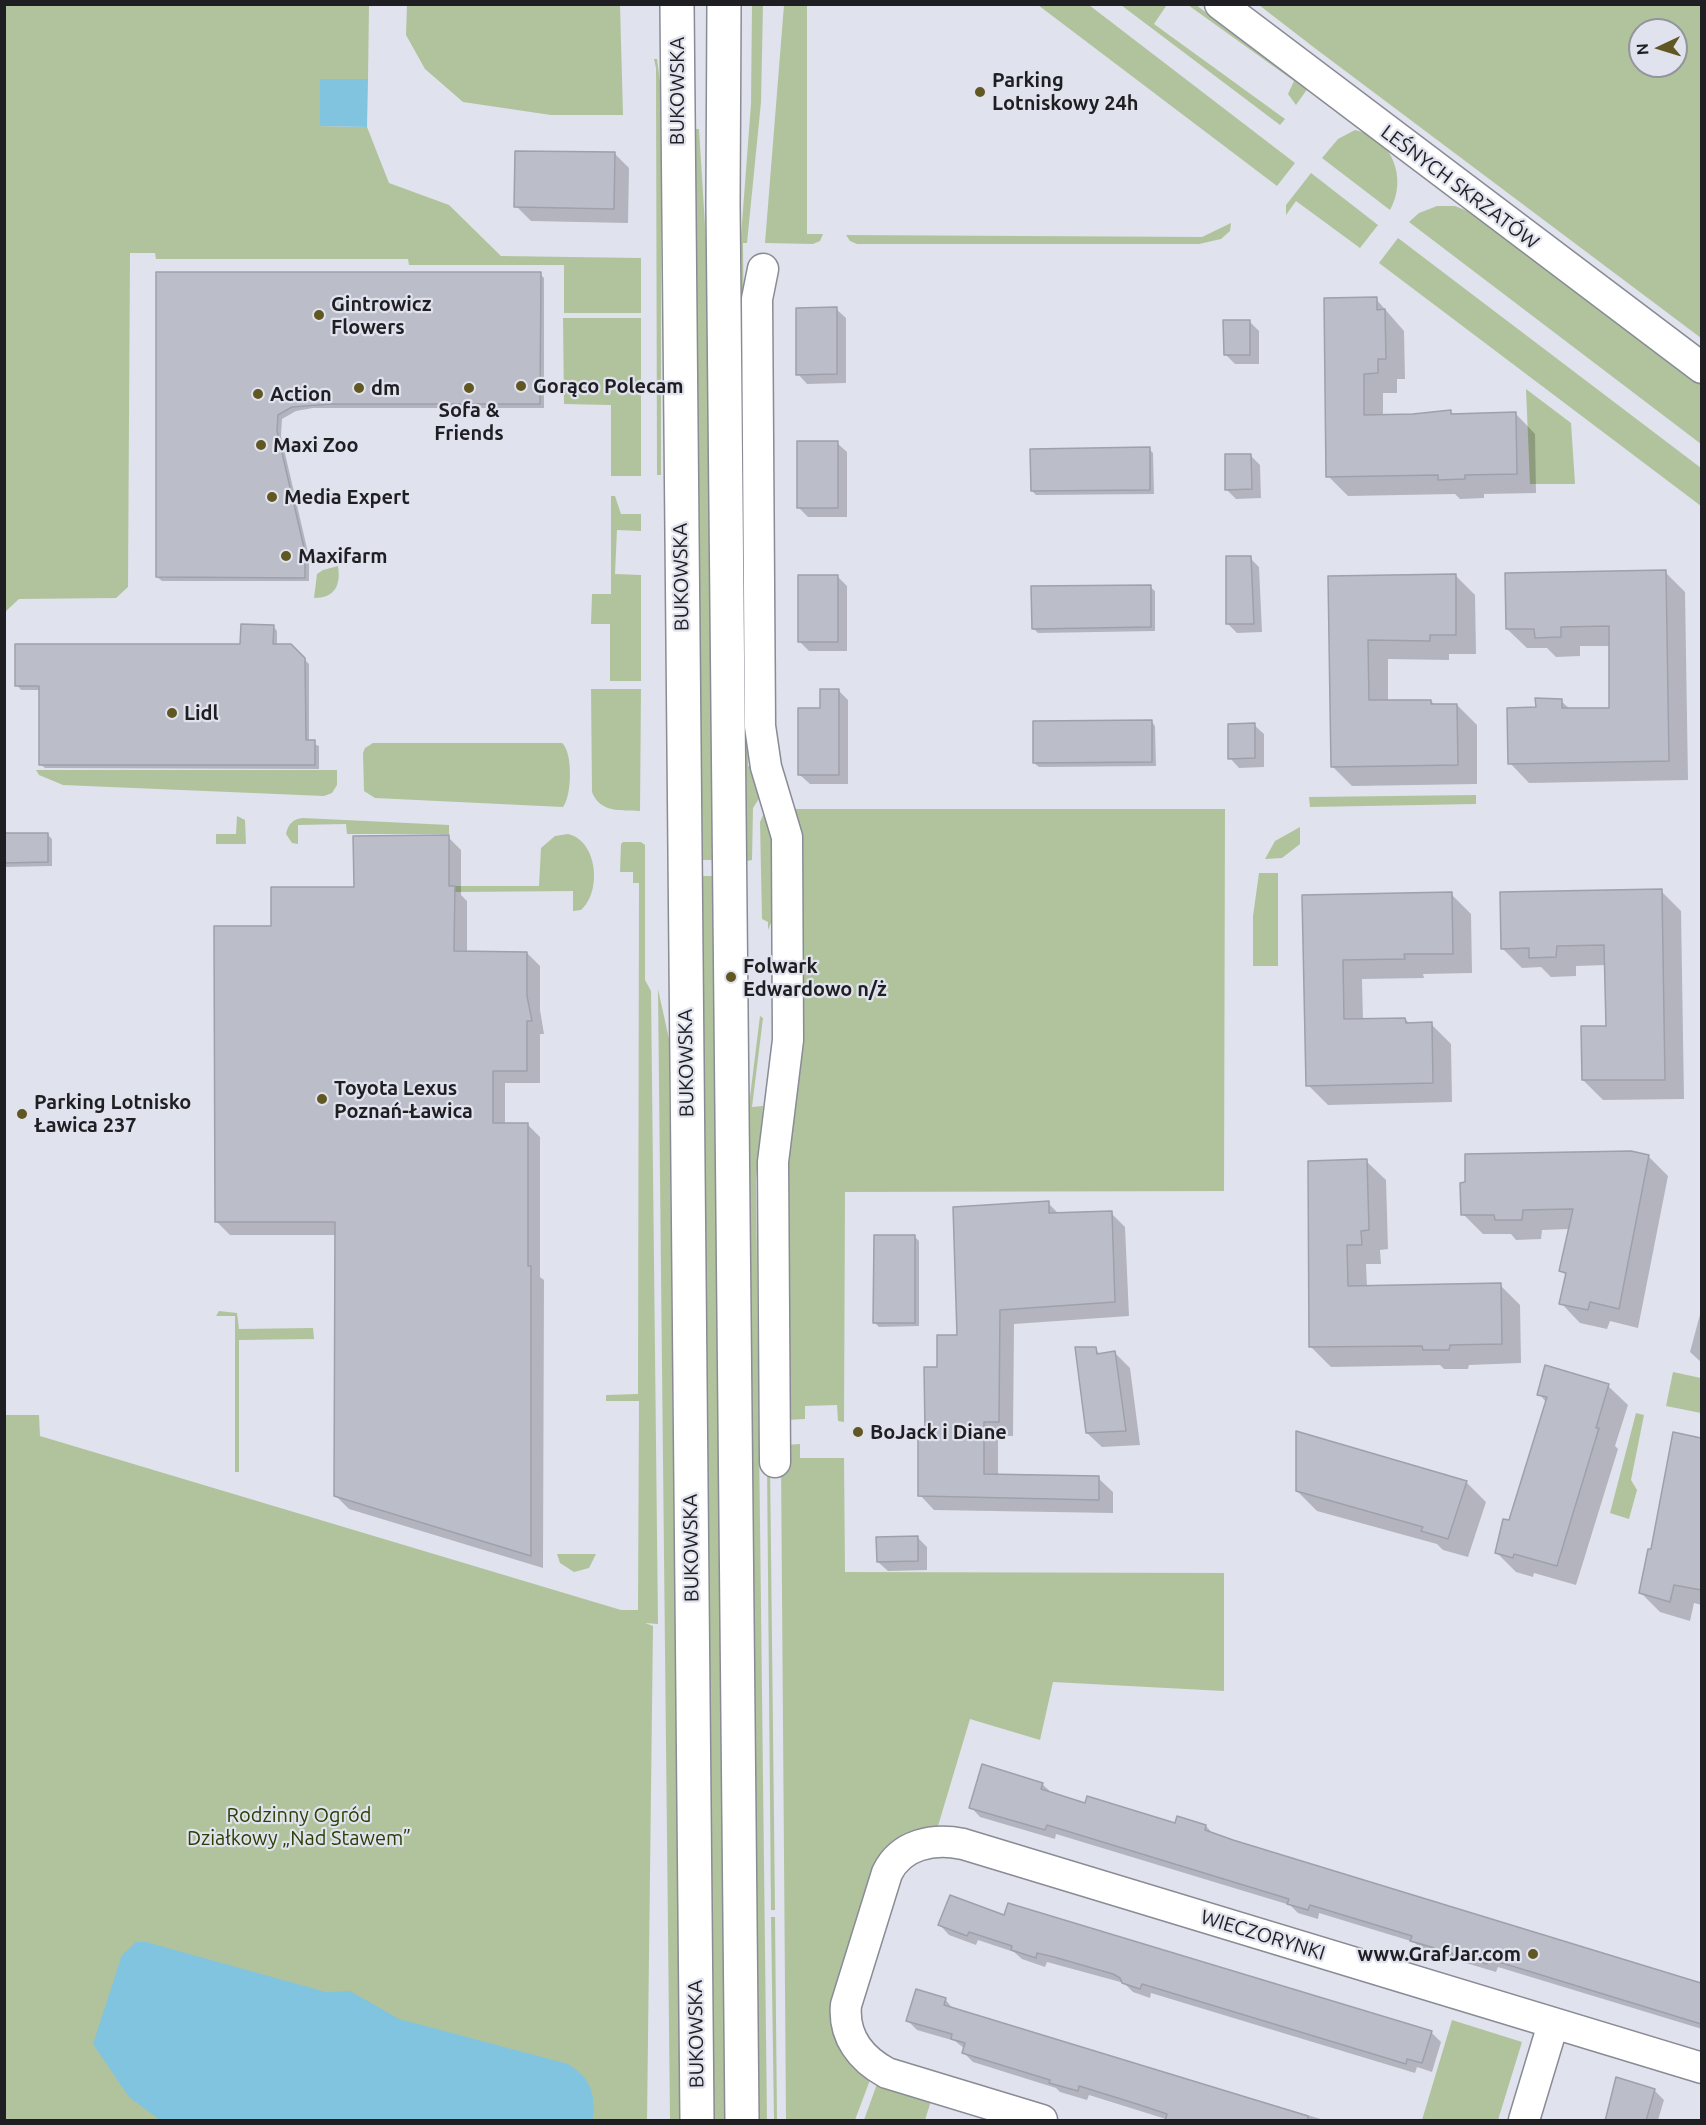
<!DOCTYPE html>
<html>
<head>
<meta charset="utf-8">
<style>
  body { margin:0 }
  #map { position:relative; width:1706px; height:2125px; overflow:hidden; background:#e0e2ed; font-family:Ubuntu,sans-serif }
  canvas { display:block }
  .frame { position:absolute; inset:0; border:6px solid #1f1f23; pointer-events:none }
  .north { position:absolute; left:1628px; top:18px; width:60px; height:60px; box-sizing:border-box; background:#e0e2ed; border:2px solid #93949c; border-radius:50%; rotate:266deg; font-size:16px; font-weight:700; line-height:24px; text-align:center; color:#1f1f23 }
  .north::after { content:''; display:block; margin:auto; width:21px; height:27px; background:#605723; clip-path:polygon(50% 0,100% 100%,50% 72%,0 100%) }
</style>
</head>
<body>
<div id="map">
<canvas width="1706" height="2125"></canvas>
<div class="frame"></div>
<div class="north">N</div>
</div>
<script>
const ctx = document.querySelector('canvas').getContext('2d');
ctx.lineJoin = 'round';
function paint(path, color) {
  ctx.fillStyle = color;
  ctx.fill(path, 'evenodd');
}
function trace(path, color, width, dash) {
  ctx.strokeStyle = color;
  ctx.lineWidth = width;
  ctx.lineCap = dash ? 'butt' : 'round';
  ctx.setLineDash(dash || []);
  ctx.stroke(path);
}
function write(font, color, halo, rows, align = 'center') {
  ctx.font = font + ' Ubuntu,sans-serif';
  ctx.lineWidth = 4.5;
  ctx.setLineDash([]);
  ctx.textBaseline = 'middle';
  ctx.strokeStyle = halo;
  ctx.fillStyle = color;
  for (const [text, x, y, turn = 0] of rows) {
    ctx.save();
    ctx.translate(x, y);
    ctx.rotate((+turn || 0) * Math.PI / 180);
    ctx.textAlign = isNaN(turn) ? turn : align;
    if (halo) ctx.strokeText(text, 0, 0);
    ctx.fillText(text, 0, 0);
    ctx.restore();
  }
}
const green = new Path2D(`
  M 763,4 L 761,102 L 747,243 L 743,243 L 748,766 L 756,766 L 760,797 L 753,808 L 752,860 L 746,861 L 741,236 L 751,104 L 752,5 Z
  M 5,5 L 369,5 L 368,79 L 320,79 L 320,126 L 367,127 L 389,183 L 449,205 L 501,256 L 641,258 L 641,313 L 564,313 L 564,265 L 409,265 L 408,259 L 156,259 L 155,253 L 130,253 L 128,587 L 116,598 L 19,599 L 5,612 Z
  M 407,5 L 620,5 L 623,115 L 551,115 L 463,102 L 425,69 L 406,35 Z
  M 784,5 L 807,5 L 807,234 L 823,234 L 820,241 L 813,244 L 765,243 Z
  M 1038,5 L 1089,5 L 1295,163 L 1277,186 Z
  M 1121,5 L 1176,5 L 1166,6 L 1154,24 L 1285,119 L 1280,125 Z
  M 1188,5 L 1196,5 L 1308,88 L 1296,105 L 1288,94 L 1294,81 Z
  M 1259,5 L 1701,5 L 1701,338 L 1312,46 ZM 1640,30 L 1676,30 L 1676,66 L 1640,66 Z
  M 654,59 L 657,59 L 661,89 L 661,475 L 657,475 L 656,68 Z
  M 694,129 L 699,129 L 706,241 L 713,860 L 700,860 Z
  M 1355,130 C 1392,137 1408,178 1390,210 L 1322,158 L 1338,139 Z
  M 1311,173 L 1378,225 L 1360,248 L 1296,201 L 1286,215 L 1286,205 Z
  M 1437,206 L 1455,206 L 1477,215 L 1701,384 L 1701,444 L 1409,222 L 1419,213 Z
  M 1231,223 L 1230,231 L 1221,239 L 1199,244 L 857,244 L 850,241 L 846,235 L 1202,237 Z
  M 1398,238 L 1701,468 L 1701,506 L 1379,263 Z
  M 563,318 L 641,318 L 641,476 L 611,476 L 611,405 L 564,404 Z
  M 1526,389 L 1571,423 L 1575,484 L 1530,484 Z
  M 611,496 L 615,496 L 621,514 L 641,514 L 641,531 L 617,530 L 615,574 L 641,575 L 641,681 L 610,681 L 610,624 L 591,624 L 592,594 L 611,594 Z
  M 338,566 C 341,585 335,598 314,598 L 317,574 L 323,570 Z
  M 591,689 L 641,689 L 640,811 C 621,810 600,813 592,792 Z
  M 373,743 L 562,743 C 573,752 572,796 563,807 L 375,798 L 364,791 L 363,753 L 365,748 Z
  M 36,770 L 337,770 L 337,785 L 332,793 L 324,796 L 63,785 L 39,775 Z
  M 1476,795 L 1476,804 L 1310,807 L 1309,797 Z
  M 793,809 L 1225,809 L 1224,1191 L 845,1192 L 844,1422 L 838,1421 L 837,1405 L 805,1406 L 805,1419 L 786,1420 L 783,1181 Z
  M 764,813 L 766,814 L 771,835 L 771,923 L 768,930 L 768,922 L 762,919 L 760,822 Z
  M 237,816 L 245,820 L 246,844 L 216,844 L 216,834 L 236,834 Z
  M 303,818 L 449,825 L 449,834 L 347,834 L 346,824 L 298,825 L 298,844 L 292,843 L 286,834 C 288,824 293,819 303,818 Z
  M 1300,827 L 1300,844 L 1282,858 L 1265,859 L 1275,841 Z
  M 568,834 C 598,841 602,892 581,910 L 573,911 L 573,891 L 455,892 L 455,886 L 539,886 L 541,848 L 555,836 Z
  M 623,842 L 641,842 L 645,845 L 645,980 L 651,991 L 658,1624 L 645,1623 L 653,1626 L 647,2120 L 5,2120 L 5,1415 L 39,1415 L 40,1436 L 621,1610 L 638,1610 L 639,1401 L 606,1401 L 606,1395 L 638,1394 L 639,883 L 633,883 L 633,872 L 620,872 L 621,844 Z
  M 1259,873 L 1278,873 L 1278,966 L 1253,966 L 1253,916 Z
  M 701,876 L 713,876 L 725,2120 L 713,2120 Z
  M 658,989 L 669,1039 L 680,2120 L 670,2120 Z
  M 760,1016 L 763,1018 L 752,1107 L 763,1106 L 756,1180 L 767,2120 L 758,2120 L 748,1113 Z
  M 219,1311 L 237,1313 L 239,1329 L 313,1328 L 314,1339 L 239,1340 L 239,1472 L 235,1472 L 235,1316 L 216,1316 Z
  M 1673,1372 L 1701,1378 L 1701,1413 L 1666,1406 Z
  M 1636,1413 L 1644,1415 L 1631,1480 L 1637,1490 L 1629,1519 L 1610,1513 Z
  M 800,1444 L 800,1458 L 844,1458 L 845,1572 L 1224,1573 L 1224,1691 L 1053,1682 L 1040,1740 L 970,1719 L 938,1826 C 915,1829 898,1835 883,1854 L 840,2047 L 849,2063 L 870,2080 L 855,2120 L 786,2120 L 781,1461 L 786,1445 Z
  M 767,1462 L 770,1462 L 775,1910 L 771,1910 Z
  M 557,1554 L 596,1554 L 589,1568 L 574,1572 L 560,1563 Z
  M 771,1917 L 775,1917 L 777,2120 L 774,2120 Z
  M 1452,2020 L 1522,2042 L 1498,2120 L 1422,2120 Z
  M 877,2084 L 931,2101 L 925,2120 L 864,2120 Z`);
const water = new Path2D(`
  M 320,79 L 368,79 L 367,127 L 320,126 Z
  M 136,1942 L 146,1942 L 326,1992 L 350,1991 L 399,2019 L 568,2064 C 592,2080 595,2092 593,2120 L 160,2120 L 129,2097 L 93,2044 L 122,1955 Z`);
const shadow = new Path2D(`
  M 615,154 L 629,168 L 628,223 L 531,221 L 516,206 Z
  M 157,273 L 540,274 L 544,278 L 544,408 L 313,408 L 296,411 L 282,419 L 281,436 L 309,557 L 309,581 L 162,581 L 157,577 Z
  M 1376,299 L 1404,331 L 1405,379 L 1397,379 L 1397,393 L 1383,393 L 1383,416 L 1450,411 L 1454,415 L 1516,414 L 1535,434 L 1536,493 L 1484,494 L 1484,498 L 1460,499 L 1455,494 L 1348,496 L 1328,476 Z
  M 836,309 L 846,318 L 846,383 L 807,384 L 798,374 Z
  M 1249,321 L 1259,331 L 1259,364 L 1235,364 L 1225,354 Z
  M 837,443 L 847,452 L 847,517 L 808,517 L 799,508 Z
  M 1149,449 L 1153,453 L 1154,494 L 1036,495 L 1032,491 Z
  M 1251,456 L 1260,465 L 1261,498 L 1236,499 L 1226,489 Z
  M 1250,558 L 1259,567 L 1262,632 L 1237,633 L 1228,624 Z
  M 1665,572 L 1685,592 L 1688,780 L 1529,783 L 1510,763 L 1537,709 L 1561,701 L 1570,709 L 1611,709 L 1610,646 L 1580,646 L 1580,656 L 1556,657 L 1547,648 L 1527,648 L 1507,629 Z
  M 1455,575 L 1475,595 L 1476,654 L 1449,654 L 1449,660 L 1388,659 L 1388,701 L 1431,701 L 1435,705 L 1457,705 L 1477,725 L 1477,784 L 1352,786 L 1332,766 L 1330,577 Z
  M 837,576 L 847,586 L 847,651 L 809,651 L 799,641 Z
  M 1150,587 L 1155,591 L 1155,631 L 1038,633 L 1033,628 Z
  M 273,626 L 277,631 L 277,646 L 291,646 L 309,664 L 309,742 L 319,746 L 319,769 L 45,768 L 40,764 L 40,690 L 21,690 L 17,685 L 242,646 Z
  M 838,690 L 848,700 L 848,784 L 810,784 L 800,775 L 821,710 Z
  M 1151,721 L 1155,726 L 1156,766 L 1039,767 L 1034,763 Z
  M 1254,725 L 1264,734 L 1264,767 L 1239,768 L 1230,758 Z
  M 4,834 L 47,834 L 52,839 L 52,866 L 4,867 Z
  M 448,837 L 461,850 L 461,895 L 467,901 L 467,953 L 527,953 L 540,966 L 540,1010 L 544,1034 L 540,1034 L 540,1083 L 505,1083 L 505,1124 L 527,1124 L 540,1137 L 540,1277 L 544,1280 L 543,1568 L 349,1509 L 336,1496 L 336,1235 L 230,1235 L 217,1222 L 273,928 L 355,889 Z
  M 1661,891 L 1681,911 L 1684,1099 L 1603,1100 L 1583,1080 L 1607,1027 L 1606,965 L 1576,966 L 1576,976 L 1551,977 L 1541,967 L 1522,968 L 1502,948 Z
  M 1451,894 L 1471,914 L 1472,973 L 1423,974 L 1424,978 L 1362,979 L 1363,1020 L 1405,1019 L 1410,1024 L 1431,1024 L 1451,1044 L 1452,1102 L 1328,1105 L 1308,1085 L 1304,897 Z
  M 1648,1156 L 1668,1176 L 1638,1328 L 1610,1321 L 1607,1329 L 1580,1323 L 1561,1303 L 1567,1276 L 1560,1270 L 1570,1229 L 1542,1230 L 1541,1239 L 1516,1240 L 1511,1234 L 1483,1234 L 1463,1214 Z
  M 1366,1161 L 1386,1180 L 1388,1249 L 1380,1250 L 1381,1264 L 1366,1264 L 1367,1287 L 1500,1285 L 1520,1305 L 1521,1363 L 1469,1365 L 1468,1369 L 1444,1369 L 1440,1365 L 1331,1367 L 1311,1347 Z
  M 1048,1203 L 1059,1214 L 1111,1213 L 1125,1227 L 1129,1316 L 1014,1324 L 1013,1436 L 998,1436 L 998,1476 L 1098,1478 L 1113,1492 L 1113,1513 L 934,1510 L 920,1495 L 926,1433 L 939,1368 Z
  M 915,1237 L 919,1241 L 919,1326 L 879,1327 L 875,1323 Z
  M 1702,1307 L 1702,1363 L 1690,1352 Z
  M 1095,1349 L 1101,1355 L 1115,1353 L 1130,1368 L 1140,1445 L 1102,1447 L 1087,1433 Z
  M 1608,1386 L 1628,1405 L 1615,1446 L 1618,1449 L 1576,1585 L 1534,1573 L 1533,1577 L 1516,1572 L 1496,1552 L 1510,1521 L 1547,1403 L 1539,1394 Z
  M 1674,1434 L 1702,1440 L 1702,1605 L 1694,1603 L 1690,1621 L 1660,1612 L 1640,1592 L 1652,1551 Z
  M 1466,1482 L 1486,1502 L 1468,1557 L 1443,1550 L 1437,1544 L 1317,1511 L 1297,1491 Z
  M 917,1537 L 927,1547 L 927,1570 L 888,1571 L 878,1562 Z
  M 1042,1784 L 1052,1793 L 1086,1804 L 1176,1824 L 1206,1826 L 1214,1835 L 1233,1842 L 1702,1983 L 1702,2029 L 1498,1967 L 1496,1972 L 1422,1950 L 1414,1942 L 1319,1913 L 1318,1919 L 1298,1913 L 1290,1905 L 1056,1834 L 1055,1839 L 980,1817 L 971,1807 Z
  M 1005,1917 L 1431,2032 L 1441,2042 L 1432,2072 L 1417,2067 L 1415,2073 L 1151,1993 L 1150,1998 L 1133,1992 L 1124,1983 L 1047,1962 L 1045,1967 L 1022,1959 L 1014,1952 L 978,1940 L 976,1945 L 949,1935 L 940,1925 Z
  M 945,1999 L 954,2010 L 1324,2120 L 1169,2120 L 1089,2095 L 1087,2100 L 1060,2092 L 1056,2088 L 973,2062 L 963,2052 L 965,2049 L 955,2041 L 917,2030 L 908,2021 Z
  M 1617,2079 L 1654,2090 L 1664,2100 L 1658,2120 L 1605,2120 Z`);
const building = new Path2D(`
  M 515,151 L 615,152 L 614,209 L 514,207 Z
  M 156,272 L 541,272 L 540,404 L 332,404 L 292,407 L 278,415 L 277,431 L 305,552 L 305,578 L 156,577 Z
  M 1377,297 L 1377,310 L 1385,309 L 1386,359 L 1378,359 L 1378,373 L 1364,374 L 1364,415 L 1413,414 L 1451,410 L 1451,414 L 1516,412 L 1517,474 L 1465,475 L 1465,479 L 1438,480 L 1438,475 L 1326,477 L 1324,298 Z
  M 837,307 L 837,374 L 796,375 L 796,308 Z
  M 1223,320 L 1250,320 L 1250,355 L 1224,355 Z
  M 797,441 L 838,441 L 838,508 L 797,508 Z
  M 1150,447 L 1150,490 L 1031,491 L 1030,449 Z
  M 1225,454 L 1251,454 L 1252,489 L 1225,490 Z
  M 1226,556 L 1251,556 L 1254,624 L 1226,624 Z
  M 1666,570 L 1669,761 L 1508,764 L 1507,708 L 1536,707 L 1535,698 L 1562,699 L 1562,708 L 1609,708 L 1609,626 L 1561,627 L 1561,637 L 1535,638 L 1534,629 L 1506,629 L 1505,573 Z
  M 1456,574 L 1456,635 L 1430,635 L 1430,641 L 1368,640 L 1369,700 L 1431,700 L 1431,704 L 1457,704 L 1458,765 L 1331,767 L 1328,576 Z
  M 798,575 L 838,575 L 838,642 L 798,642 Z
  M 1151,585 L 1151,627 L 1032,629 L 1031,586 Z
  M 241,624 L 274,625 L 273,644 L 291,644 L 305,658 L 306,740 L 315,740 L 315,765 L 39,765 L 39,686 L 15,686 L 15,644 L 240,644 Z
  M 820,689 L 839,689 L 839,775 L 798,775 L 798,708 L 820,708 Z
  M 1152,720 L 1152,762 L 1033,763 L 1033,721 Z
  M 1255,723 L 1255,758 L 1228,759 L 1228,724 Z
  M 4,833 L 48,833 L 48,862 L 4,863 Z
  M 449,835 L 449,886 L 455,886 L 454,951 L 527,952 L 527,996 L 532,1021 L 527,1021 L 527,1071 L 493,1071 L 493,1123 L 528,1123 L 528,1266 L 531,1266 L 531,1556 L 334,1496 L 335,1222 L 215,1222 L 214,926 L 271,926 L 271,887 L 354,887 L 353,836 Z
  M 1662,889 L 1665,1080 L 1582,1080 L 1581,1026 L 1606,1026 L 1604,945 L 1557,946 L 1556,957 L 1529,958 L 1529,948 L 1501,949 L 1500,892 Z
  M 1452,892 L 1453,954 L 1404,954 L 1405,959 L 1343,960 L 1344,1019 L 1405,1018 L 1406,1023 L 1432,1022 L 1433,1083 L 1306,1086 L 1302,895 Z
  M 1631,1151 L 1649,1155 L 1619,1309 L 1590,1302 L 1588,1310 L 1559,1304 L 1566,1273 L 1559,1271 L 1573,1209 L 1523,1210 L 1522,1220 L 1495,1220 L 1494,1215 L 1461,1215 L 1460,1183 L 1465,1182 L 1465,1154 Z
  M 1367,1159 L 1369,1230 L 1361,1231 L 1362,1245 L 1347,1245 L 1348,1286 L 1501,1283 L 1502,1344 L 1450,1345 L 1449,1350 L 1423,1350 L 1422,1346 L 1309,1347 L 1308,1161 Z
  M 1049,1201 L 1049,1213 L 1112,1211 L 1115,1302 L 1000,1310 L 999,1422 L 984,1422 L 984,1474 L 1099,1476 L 1099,1500 L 918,1496 L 918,1431 L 925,1431 L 924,1367 L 937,1367 L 937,1335 L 957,1335 L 953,1207 Z
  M 874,1235 L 915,1235 L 915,1323 L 873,1323 Z
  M 1075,1347 L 1096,1347 L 1097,1354 L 1115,1351 L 1126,1431 L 1086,1433 Z
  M 1545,1365 L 1609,1384 L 1596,1428 L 1599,1428 L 1557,1566 L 1514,1554 L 1513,1558 L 1495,1553 L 1503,1519 L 1509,1520 L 1547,1397 L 1537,1395 Z
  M 1296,1431 L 1467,1481 L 1448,1539 L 1421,1531 L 1423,1527 L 1296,1491 Z
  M 1673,1432 L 1701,1438 L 1701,1590 L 1674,1585 L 1670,1602 L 1639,1593 L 1648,1549 L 1651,1549 Z
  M 918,1536 L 918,1561 L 877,1562 L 876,1537 Z
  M 982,1764 L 1043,1783 L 1041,1789 L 1085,1803 L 1087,1796 L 1175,1823 L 1177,1816 L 1206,1825 L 1205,1830 L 1233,1840 L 1701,1983 L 1701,2024 L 1489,1959 L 1487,1964 L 1421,1944 L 1410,1941 L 1412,1936 L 1310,1905 L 1308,1910 L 1287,1904 L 1289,1899 L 1047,1825 L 1045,1830 L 969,1808 Z
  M 950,1895 L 1004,1915 L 1008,1903 L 1432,2031 L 1422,2063 L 1407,2059 L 1406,2064 L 1142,1984 L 1140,1989 L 1122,1983 L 1120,1978 L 1113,1974 L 1054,1957 L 1037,1953 L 1036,1958 L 1011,1950 L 1012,1946 L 969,1932 L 967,1936 L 938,1925 Z
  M 916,1989 L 946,1998 L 944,2005 L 1308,2116 L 1308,2121 L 1165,2121 L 1167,2114 L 1137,2104 L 1079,2086 L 1078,2091 L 1049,2083 L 1050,2080 L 962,2053 L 965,2043 L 951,2039 L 952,2034 L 906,2021 Z
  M 1616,2077 L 1655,2089 L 1646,2121 L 1605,2121 Z`);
const minor = new Path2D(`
  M 1220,4 L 1702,368
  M 763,269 L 757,299 L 760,726 L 766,767 L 787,837 L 788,1040 L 773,1162 L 775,1462
  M 1042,2120 L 887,2073 C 861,2059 843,2036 846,2005 L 887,1873 C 901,1844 933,1838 963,1844 L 1702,2068
  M 1524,2120 L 1553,2024`);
const major = new Path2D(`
  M 677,4 L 697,2120
  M 724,4 L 723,204 L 742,2120`);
const markers = [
  [980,92,6,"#605723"],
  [319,315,6,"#605723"],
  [521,386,6,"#605723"],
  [359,388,6,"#605723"],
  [469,388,6,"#605723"],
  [258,394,6,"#605723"],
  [261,445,6,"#605723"],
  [272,497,6,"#605723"],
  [286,556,6,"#605723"],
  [172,713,6,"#605723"],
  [731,977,6,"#605723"],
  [322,1099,6,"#605723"],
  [22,1114,6,"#605723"],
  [858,1432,6,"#605723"],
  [1533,1954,6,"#605723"]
];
const poiNames = [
  ["Parking",992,80],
  ["Lotniskowy 24h",992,103],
  ["Gintrowicz",331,304],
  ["Flowers",331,327],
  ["Gorąco Polecam",533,386],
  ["dm",371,388],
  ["Action",270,394],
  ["Sofa &",469,410,"center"],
  ["Friends",469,433,"center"],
  ["Maxi Zoo",273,445],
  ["Media Expert",284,497],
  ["Maxifarm",298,556],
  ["Lidl",184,713],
  ["Folwark",743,966],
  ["Edwardowo n/ż",743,989],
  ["Toyota Lexus",334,1088],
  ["Poznań-Ławica",334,1111],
  ["Parking Lotnisko",34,1102],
  ["Ławica 237",34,1125],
  ["BoJack i Diane",870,1432],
  ["www.GrafJar.com",1521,1954,"right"]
];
const streetNames = [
  ["BUKOWSKA",677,91,-90],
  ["LEŚNYCH SKRZATÓW",1460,187,37],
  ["BUKOWSKA",681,577,-91],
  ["BUKOWSKA",686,1063,-91],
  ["BUKOWSKA",691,1548,-91],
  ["WIECZORYNKI",1263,1935,17],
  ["BUKOWSKA",696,2034,-91]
];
const parkNames = [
  ["Rodzinny Ogród",299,1815],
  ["Działkowy „Nad Stawem”",299,1838]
];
paint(green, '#b1c39d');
paint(water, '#80c4e0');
paint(shadow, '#0003');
paint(building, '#bbbec8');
trace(building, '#9ea0ab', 1.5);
trace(minor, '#898b95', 33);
trace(major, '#898b95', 36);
trace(minor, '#fff', 30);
trace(major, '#fff', 33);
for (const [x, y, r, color] of markers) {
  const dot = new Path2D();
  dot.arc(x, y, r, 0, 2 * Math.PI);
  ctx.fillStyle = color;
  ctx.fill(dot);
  trace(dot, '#e0e2ed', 2);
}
write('bold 20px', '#1f1f23', '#e0e2ed', poiNames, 'left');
write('20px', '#1f1f23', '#e0e2ed', streetNames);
write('20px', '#2a3f01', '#e0e2ed', parkNames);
</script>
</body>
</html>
